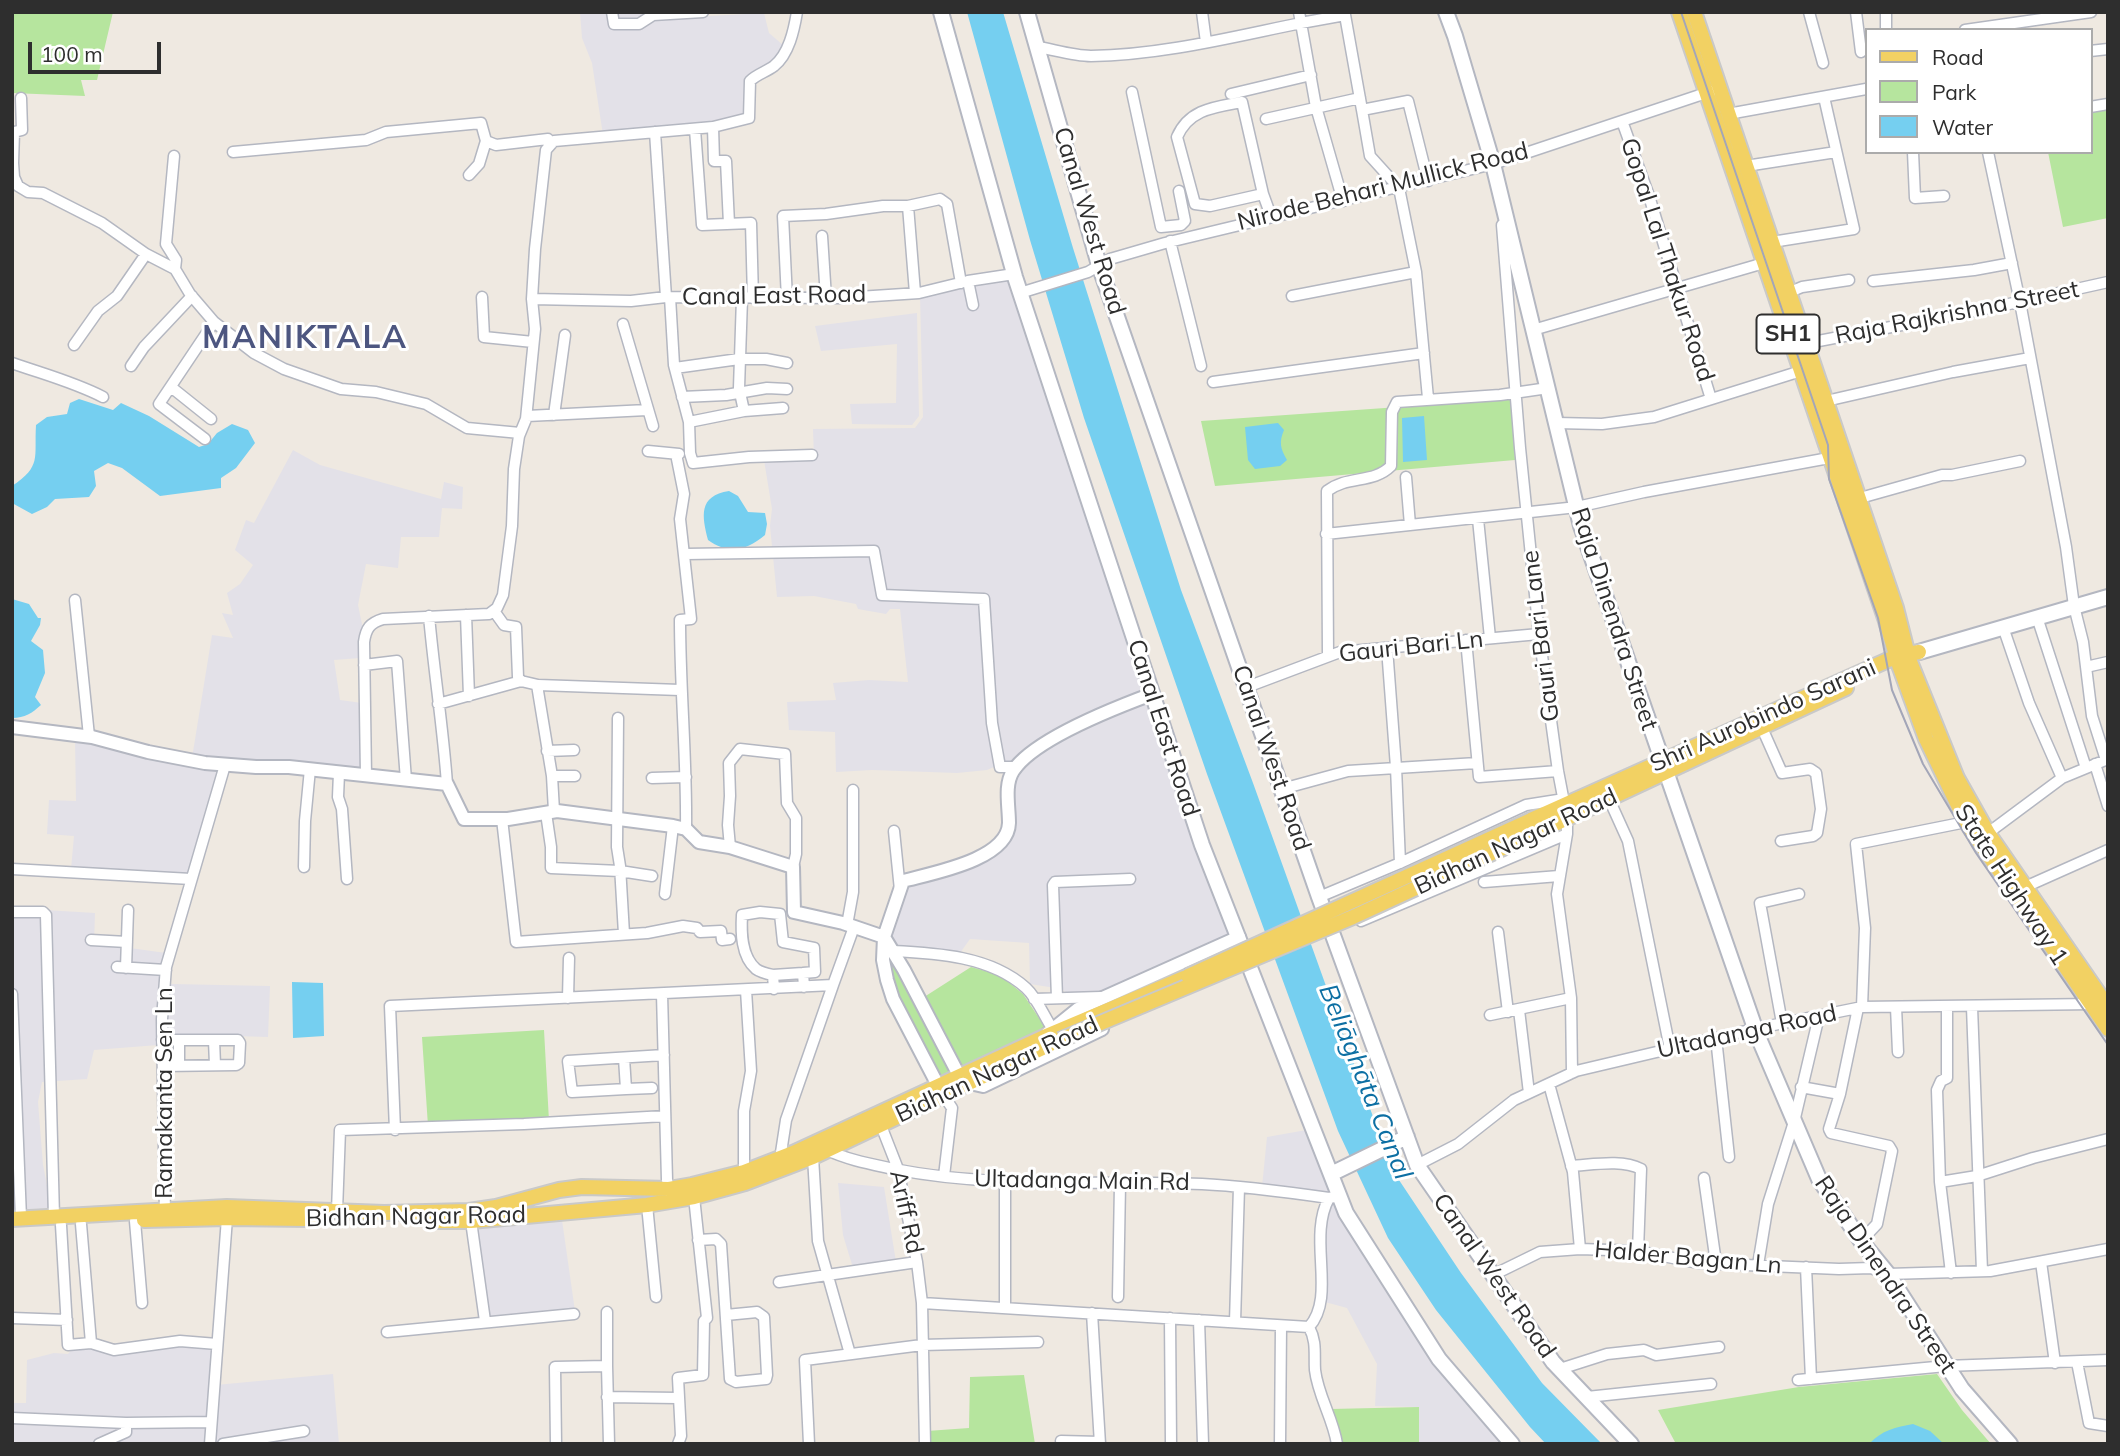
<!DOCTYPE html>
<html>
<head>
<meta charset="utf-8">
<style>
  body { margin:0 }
  #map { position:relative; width:2120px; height:1456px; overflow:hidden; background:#efe9e1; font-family:Mulish,sans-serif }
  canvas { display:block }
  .frame { position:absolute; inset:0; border:14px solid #2e2e2e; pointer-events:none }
  .legend { position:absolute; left:1865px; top:28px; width:228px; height:126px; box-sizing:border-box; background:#fff; border:2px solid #ababab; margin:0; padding:9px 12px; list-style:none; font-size:21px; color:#2e2e2e }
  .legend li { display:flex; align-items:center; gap:14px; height:35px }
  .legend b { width:35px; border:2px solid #ababab }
  .scale { position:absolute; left:28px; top:42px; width:133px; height:32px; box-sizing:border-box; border:4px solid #2e2e2e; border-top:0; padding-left:9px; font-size:21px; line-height:24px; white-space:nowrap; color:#2e2e2e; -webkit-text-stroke:5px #fff; paint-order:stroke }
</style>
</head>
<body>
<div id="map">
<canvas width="2120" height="1456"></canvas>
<div class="frame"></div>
<ul class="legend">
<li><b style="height:9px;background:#f2d163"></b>Road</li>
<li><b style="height:19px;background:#b6e59e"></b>Park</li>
<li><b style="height:19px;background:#75cff0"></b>Water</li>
</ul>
<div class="scale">100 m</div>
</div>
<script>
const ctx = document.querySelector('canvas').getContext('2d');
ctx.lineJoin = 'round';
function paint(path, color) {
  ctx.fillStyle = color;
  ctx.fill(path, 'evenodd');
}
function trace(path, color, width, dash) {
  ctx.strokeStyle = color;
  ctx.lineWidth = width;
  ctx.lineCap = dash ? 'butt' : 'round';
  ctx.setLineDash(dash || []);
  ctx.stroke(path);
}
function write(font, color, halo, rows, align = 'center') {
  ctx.font = font + ' Mulish,sans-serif';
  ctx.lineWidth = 6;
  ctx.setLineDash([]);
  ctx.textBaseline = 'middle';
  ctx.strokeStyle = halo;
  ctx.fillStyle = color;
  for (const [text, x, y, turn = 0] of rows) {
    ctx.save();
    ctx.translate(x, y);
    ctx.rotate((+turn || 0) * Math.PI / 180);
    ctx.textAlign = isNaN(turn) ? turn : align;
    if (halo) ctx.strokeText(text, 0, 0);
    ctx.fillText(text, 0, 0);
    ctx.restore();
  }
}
const industrial = new Path2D(`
  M 580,12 L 655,12 L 656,19 L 764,13 L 769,33 L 783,45 L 780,57 L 754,74 L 747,117 L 712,125 L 603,135 L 592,63 L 582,38 Z
  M 1012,277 L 1150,694 L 1016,764 L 1001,764 L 987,770 L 957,773 L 872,770 L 836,772 L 835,732 L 789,730 L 787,702 L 836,700 L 833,683 L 869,680 L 908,682 L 900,609 L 890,609 L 886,614 L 858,609 L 856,604 L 814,596 L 777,597 L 770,526 L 772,509 L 764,460 L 814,458 L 813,429 L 915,428 L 923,417 L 920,295 Z
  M 917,313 L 919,416 L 912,425 L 852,424 L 850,404 L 896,403 L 897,344 L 821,351 L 815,326 Z
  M 293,450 L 320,465 L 441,499 L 444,482 L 463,487 L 462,509 L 442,508 L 439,537 L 401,537 L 398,568 L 366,564 L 358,605 L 363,629 L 360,658 L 334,660 L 340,700 L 362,703 L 364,774 L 192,758 L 212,635 L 233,638 L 222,613 L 233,615 L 227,593 L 240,584 L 253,565 L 235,550 L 246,520 L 254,523 Z
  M 1150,701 L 1232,933 L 1080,1004 L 1062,989 L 1030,984 L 1029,943 L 970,939 L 960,953 L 897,947 L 890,937 L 907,886 L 980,863 L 1005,849 L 1015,830 L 1012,796 L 1015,777 L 1023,766 L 1053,743 Z
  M 75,739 L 223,766 L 190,876 L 71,869 L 74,836 L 47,834 L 49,800 L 76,801 Z
  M 12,908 L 95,913 L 94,943 L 166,953 L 158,1045 L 94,1050 L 87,1079 L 42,1082 L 38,1102 L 43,1165 L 53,1216 L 20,1215 L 12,1153 Z
  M 171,984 L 270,986 L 268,1037 L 166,1034 Z
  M 1312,1129 L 1335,1194 L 1262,1187 L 1267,1137 Z
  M 838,1183 L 884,1187 L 896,1262 L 853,1268 L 843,1235 Z
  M 1331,1204 L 1337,1204 L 1506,1444 L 1419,1444 L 1418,1407 L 1375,1406 L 1377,1364 L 1347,1308 L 1325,1302 L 1323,1250 L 1324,1217 Z
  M 561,1213 L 575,1311 L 488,1319 L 473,1220 Z
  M 181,1345 L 213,1346 L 206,1444 L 12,1444 L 12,1403 L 26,1403 L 27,1360 L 54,1353 L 68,1354 L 73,1348 L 91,1348 L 112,1355 Z
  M 333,1374 L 339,1444 L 212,1444 L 216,1385 Z`);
const green = new Path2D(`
  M 12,12 L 113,12 L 97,80 L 81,80 L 85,96 L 12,93 Z
  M 2108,109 L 2108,218 L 2063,227 L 2048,152 L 2090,152 L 2090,112 Z
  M 1512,399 L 1515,460 L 1215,486 L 1201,421 Z
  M 886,946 L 955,1077 L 940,1085 L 898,1006 Z
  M 971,967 L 1000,975 L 1023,994 L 1047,1030 L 961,1074 L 921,999 Z
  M 544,1030 L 549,1121 L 428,1126 L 422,1037 Z
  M 1937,1374 L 1962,1410 L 1991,1444 L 1676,1444 L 1658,1410 L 1799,1387 Z
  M 1024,1375 L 1035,1444 L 928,1444 L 927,1431 L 969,1428 L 970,1377 Z
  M 1419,1407 L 1419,1444 L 1340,1444 L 1331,1409 Z`);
const water = new Path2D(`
  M 967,12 L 1003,12 L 1073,248 L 1181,590 L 1253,783 L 1385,1150 L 1395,1174 L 1461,1273 L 1542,1383 L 1602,1444 L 1546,1444 L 1530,1427 L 1436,1310 L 1388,1238 L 1338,1131 L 1207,774 L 1084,418 L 1030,240 Z
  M 79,399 L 113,410 L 121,403 L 149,416 L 199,447 L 208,444 L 217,433 L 232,424 L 248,430 L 255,443 L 236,468 L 221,478 L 221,488 L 160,496 L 122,468 L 108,463 L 94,471 L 96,486 L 89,497 L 55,499 L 47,507 L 32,514 L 12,503 L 12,486 C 42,466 34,458 36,425 L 47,417 L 67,414 L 70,403 Z
  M 1424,416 L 1427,460 L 1403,462 L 1402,418 Z
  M 1278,423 L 1284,430 C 1279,442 1280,448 1287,460 L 1280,466 L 1255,469 L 1248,460 L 1245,427 Z
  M 729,491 L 738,496 L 748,512 L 765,513 L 767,524 L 765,535 C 746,551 729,555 708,540 C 702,516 698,496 729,491 Z
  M 12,599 L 29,604 L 38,618 L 41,618 L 40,625 L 31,641 L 43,650 L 45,673 L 35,697 L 41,705 C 32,713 25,718 12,718 Z
  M 292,982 L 323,983 L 324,1036 L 293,1038 Z
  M 1913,1424 L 1930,1431 L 1944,1444 L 1869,1444 C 1882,1430 1896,1427 1913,1424 Z`);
const minor = new Path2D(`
  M 612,12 L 614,24 L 639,24 L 653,15 L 703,12
  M 1202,12 L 1206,42
  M 1809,12 L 1823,63
  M 1856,12 L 1861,52
  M 1886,12 L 1886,30
  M 1965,30 L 2091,12
  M 1038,47 C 1055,50 1074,56 1091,56 C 1162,55 1232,37 1301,23 L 1299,12
  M 2090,51 L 2108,49
  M 1132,92 L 1161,227 L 1181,225 L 1185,221 L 1179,191
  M 1231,94 L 1311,75
  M 21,98 L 22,130 L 14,132 L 13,163 L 14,177 L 18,186 L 28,192 L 43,193 L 102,223 L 146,254 L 175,269 L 190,294 L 214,322 L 254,353 L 284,369 L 341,389 L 376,392 L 426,404 L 467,428 L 520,433
  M 2090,107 L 2108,104
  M 1362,110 L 1370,156 L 1399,188 L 1416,272 L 1428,398
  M 1728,114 L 1866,89
  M 1266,119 L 1360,98
  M 1622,121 L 1649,196 L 1711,399
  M 713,127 L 714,161 L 726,161 L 729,224
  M 695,129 L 702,225 L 751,223 L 753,298
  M 655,132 L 666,297
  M 233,152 L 366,140 L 386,132 L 481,123 L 486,141 L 496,145 L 548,139
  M 1913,152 L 1915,198 L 1944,196
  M 1988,152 L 2020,302 L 2066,547 L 2074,606 L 2083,642 L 2092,716 L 2106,760
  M 174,156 L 166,244 L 176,260 L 175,269
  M 1746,166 L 1836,152
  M 469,175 L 479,164 L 486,141
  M 1263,194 L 1210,206 L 1195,204 L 1177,137 C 1189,109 1215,107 1242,102 L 1263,194 L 1271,216
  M 1343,201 L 1316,107 L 1301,23 L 1345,15 L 1362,110 L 1408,101 L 1428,181
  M 908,206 L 915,293
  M 1502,225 L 1520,448 L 1539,634 L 1558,771 L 1567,818 L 1567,834 L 1557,894 L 1571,998 L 1572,1073
  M 822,236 L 826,298
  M 1170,241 L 1201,366
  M 1772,242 L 1854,229 L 1824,97
  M 968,281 L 973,305
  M 1873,281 L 1974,270 L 2012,263
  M 1790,292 L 1802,287 L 1849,280
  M 1020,293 L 1088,272 L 1110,259 L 1165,243 L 1493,164 L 1712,91
  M 1292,296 L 1416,272
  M 482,297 L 484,337 L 533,342
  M 670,297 L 674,365 L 689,422 L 690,453 L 693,463 L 749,457 L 812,455
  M 742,298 L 739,388 L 744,411
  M 532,299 L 631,301 L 666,297 L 843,298 L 919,293 L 968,281 L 1014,274
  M 787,299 L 783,216 L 826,214 L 883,206 L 908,206 L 940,199 L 947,204 L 961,283
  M 623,324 L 653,426
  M 1533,330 L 1764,263
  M 1803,344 L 2000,306 L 2108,282
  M 74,345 L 98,311 L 117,296 L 146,254
  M 12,363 C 43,374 74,382 103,397
  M 131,366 L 144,347 L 192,296
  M 675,368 L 739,359 L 766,359 L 787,363
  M 1213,382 L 1424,353
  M 171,387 L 211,419
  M 682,397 L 726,395 L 767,388 L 787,389
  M 1826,401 L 1953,372 L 2030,358
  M 554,415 L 565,335
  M 527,416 L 647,410
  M 689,422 L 744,411 L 783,408
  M 1556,423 L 1602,424 L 1654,417 L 1801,371
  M 205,439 L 159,404 L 214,322
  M 648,451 L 679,454
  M 676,454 L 684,494 L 680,519 L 691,619 L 680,620 C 680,690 687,760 686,829
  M 1406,477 L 1410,525
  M 1853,500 L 1942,475 L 1952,475 L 2020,461
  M 1478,519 L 1490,638
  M 1326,534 L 1577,507 L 1644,492 L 1829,458
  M 686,554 L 874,551 L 882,595 L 984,599 L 992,723 L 1000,767 L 1017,767
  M 75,600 L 89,736
  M 494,611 L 504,625 L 516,627 L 518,677 L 521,681 L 538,685 L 680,690
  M 466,615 L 469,696
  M 429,616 C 434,672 443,727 447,784
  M 2037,617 L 2086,768
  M 2003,627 L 2029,703 L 2062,778
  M 1466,640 L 1479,777 L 1558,771
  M 1387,648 L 1396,767 L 1400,863
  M 1328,656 L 1327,491 C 1348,475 1373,484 1391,466 L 1392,412 L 1397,402 L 1500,395 L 1548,388
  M 364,665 L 397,661 L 406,780
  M 2086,667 L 2108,662
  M 537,685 L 552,776 L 554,811
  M 1247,687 L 1340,652 L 1539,634
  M 438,704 L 521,681
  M 618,718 L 617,847 L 620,866 L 624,934
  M 1762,728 L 1782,773 L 1810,769 L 1816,773 L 1821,809 L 1817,833 L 1813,836 L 1781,841
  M 547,751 L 574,750
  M 2095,764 L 2108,806
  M 339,773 L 338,797 L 342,809 L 347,879
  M 366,776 L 364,642 C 366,628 370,623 383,619 L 489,614 L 497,608 L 503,595 L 512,526 L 514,469 L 519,436 L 526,419 L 535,329 L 532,299 L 535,249 L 546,150 L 554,141 L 713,127 L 749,118 L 750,81 C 757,74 766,72 774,66 C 789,54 794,30 797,12
  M 552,776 L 575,776
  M 652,778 L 686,777
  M 1282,789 L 1348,771 L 1477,763
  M 1609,799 L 1628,841 L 1670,1049
  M 546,813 L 551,847 L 551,868 L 620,871 L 652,876
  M 502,819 L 516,942 L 647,933 L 683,926 L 697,928 L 700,932 L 721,931 L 722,940 L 730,939
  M 894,831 L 900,890
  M 1984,836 L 2062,778 L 2108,759
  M 730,847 L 728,825 L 730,796 L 729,763 L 740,749 L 785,754 L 787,803 L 796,818 L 796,854 L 793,867
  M 304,867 L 305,821 L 310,769
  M 12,869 L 191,879
  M 1484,882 L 1559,876
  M 2025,887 L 2108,850
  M 665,894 L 673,826
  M 1319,897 L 1400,863 L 1526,805 L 1564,799
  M 12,912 L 43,912 L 46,915 L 54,1217
  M 1361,921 L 1567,834
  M 847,925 L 853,892 L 853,790
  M 1498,932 L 1508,1012
  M 91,940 L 127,942
  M 892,951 C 936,953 991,956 1026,988 C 1037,998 1044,1016 1052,1028
  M 117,967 L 166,970
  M 126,968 L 128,910
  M 773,975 L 803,973
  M 774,989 L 773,975 C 768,974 760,972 756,969 C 741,956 741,932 742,915 L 760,912 L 780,914 L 783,942 L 814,948 L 815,972 L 803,973 L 804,987
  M 12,994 L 21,1218
  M 662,994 L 667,1180 L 670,1193
  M 568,998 L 569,958
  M 1057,998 L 1053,885 L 1055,882 L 1130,879
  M 1034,999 L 1101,997
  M 1862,1007 L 1865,928 L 1856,844 L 1966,822
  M 1896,1007 L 1898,1052
  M 1947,1007 L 1947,1078 L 1941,1081 L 1937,1090 L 1940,1182 L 1951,1273
  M 1972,1007 L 1982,1271
  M 1519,1010 L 1529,1093
  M 1490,1015 L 1571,998
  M 1782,1023 L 1760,903 L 1799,894
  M 1716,1038 L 1729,1157
  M 162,1040 L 238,1040 L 240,1043 L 239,1063 L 236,1065 L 163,1066
  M 214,1040 L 215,1065
  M 624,1058 L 626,1089 L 572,1092 L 568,1061 L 664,1055
  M 179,1066 L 179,1040
  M 1549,1084 L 1573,1172 L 1580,1249
  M 1801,1087 L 1840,1094 L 1858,1008
  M 626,1089 L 652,1088
  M 1840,1094 L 1829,1129 L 1831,1133 L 1889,1146 L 1892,1151 L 1877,1224 L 1861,1241
  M 944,1096 L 952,1108 L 944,1176
  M 880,1123 L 898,1169 L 917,1262 L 922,1303 L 925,1444
  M 395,1130 L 390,1006 L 833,985 L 854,927
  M 827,1150 C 848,1160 871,1164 894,1169 C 995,1189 1099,1180 1202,1184 C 1245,1186 1287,1192 1329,1198 L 1340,1196
  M 813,1157 L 818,1241 L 850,1354
  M 780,1159 L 786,1120 L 833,985
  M 1417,1165 L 1458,1144 L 1514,1100 L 1576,1071 L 1754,1029 L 1862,1007 L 2094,1004
  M 1571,1166 C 1592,1165 1621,1159 1641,1169 L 1638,1251
  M 744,1172 L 744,1111 L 751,1071 L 746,990
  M 1704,1178 L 1716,1263
  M 1005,1181 L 1005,1308
  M 1940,1182 L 1977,1176 L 2033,1158 L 2108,1139
  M 1329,1198 C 1307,1238 1337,1296 1309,1327 C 1317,1342 1314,1354 1315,1370 C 1318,1396 1333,1418 1337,1444
  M 647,1205 L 656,1297
  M 337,1211 L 340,1130 L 524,1124 L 665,1116
  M 165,1216 L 162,1019 L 166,967 L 225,765
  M 135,1221 L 142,1303
  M 471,1221 L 485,1321
  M 81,1224 L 91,1343
  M 61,1225 L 68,1345 L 91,1343 L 114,1350 L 180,1341 L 217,1344
  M 698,1240 L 716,1239 L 721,1244 L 730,1379 L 736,1382 L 766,1379 L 767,1375 L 764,1317 L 757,1312 L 726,1315
  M 2041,1262 L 2055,1363
  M 1758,1265 L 1768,1204 L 1794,1122 L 1819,1016
  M 1806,1267 L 1811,1379
  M 1493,1275 L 1540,1252 L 1580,1249 L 1638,1251 L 1698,1263 L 1839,1269 L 1871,1268 L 1888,1274 L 1990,1271 L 2108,1249
  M 779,1282 L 917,1262
  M 1118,1297 L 1120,1184
  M 922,1303 L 1309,1327
  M 1092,1313 L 1100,1444
  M 12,1318 L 67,1320
  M 1170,1318 L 1171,1444
  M 1199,1320 L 1203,1444
  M 1235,1322 L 1239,1187
  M 387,1332 L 574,1314
  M 2077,1362 L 2089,1423 L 2108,1426
  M 607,1366 L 609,1444
  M 1560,1369 L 1607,1354 L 1644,1350 L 1656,1355 L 1719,1347
  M 1798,1380 L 1946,1366 L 2108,1360
  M 607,1397 L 677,1398
  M 1587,1397 L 1711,1384
  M 12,1418 L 126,1423 L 210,1422
  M 1061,1441 L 1100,1442
  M 99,1444 L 126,1432 L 126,1423
  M 210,1444 L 227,1218
  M 223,1444 L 304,1431
  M 556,1444 L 555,1367 L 607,1366 L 607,1312
  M 678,1444 L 681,1436 L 678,1378 L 703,1375 L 704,1321 L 707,1318 L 694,1197
  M 809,1444 L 805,1360 L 922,1345 L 1038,1342
  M 1280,1444 L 1281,1326`);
const tertiary = new Path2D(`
  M 12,727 L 92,737 L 148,752 L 205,763 L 256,767 L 289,767 L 447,784 L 464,819 L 508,819 L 557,811 L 673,826 L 686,829 L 699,842 L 730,847 L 793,867 L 794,912 L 843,923 L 884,937 L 904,970 L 963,1083
  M 1047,1034 L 1078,1009 L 1239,937
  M 970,1083 L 983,1086 L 1102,1029
  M 942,1093 L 893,999 L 887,980 L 883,960 L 884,937 L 903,881 C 932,873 1008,860 1009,823 C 1009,806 1004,785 1013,771 C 1034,739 1117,707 1152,694`);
const secondary = new Path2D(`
  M 941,12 L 1015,277 L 1202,845 L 1346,1213 L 1439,1359 L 1512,1444
  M 1027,12 L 1099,265 L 1319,897 L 1417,1165 L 1553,1362 L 1631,1444
  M 1446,12 L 1455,36 L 1493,164 L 1581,526 L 1757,1034 L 1819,1179 L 1861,1241 L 1888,1274 L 1962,1389 L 2010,1444
  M 1919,652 L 2108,597
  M 1331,1174 L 1407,1137`);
const primary = new Path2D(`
  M 1679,12 L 1885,618 L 1899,665 L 1926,739 L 1966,822 L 2108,1029
  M 1694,12 L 1896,608 L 1909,659 L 1957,778 L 1988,833 L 2108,1007
  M 1531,820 L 1897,656 L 1919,652
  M 1540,831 L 1846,688
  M 12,1219 L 227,1207 L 384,1213 L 469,1211 L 496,1207 L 559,1190 L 582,1187 L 669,1189 L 692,1185 L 744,1172 L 793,1153 L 1044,1037 L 1184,978
  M 144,1220 L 227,1218 L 309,1219
  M 435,1221 L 471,1221 L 647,1205 L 694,1197 L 745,1183 L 813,1157 L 1049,1045`);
const tram = new Path2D(`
  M 1681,12 L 1828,445 L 1829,479 L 1878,618 L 1892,690 L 1923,764 L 1976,853 L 2108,1045`);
const primaryBridge = new Path2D(`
  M 1188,976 L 1531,820
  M 1060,1040 L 1353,917 L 1540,831`);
const shields = [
  [1788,334,63]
];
const shieldNames = [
  ["SH1",1788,334]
];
const streetNames = [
  ["Nirode Behari Mullick Road",1383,187,-14],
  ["Canal West Road",1089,221,73],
  ["Gopal Lal Thakur Road",1667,260,72],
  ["Canal East Road",774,296,-1],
  ["Raja Rajkrishna Street",1957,313,-11],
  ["Raja Dinendra Street",1614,619,72],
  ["Gauri Bari Lane",1541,636,-97],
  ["Gauri Bari Ln",1411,647,-6],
  ["Shri Aurobindo Sarani",1763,716,-24],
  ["Canal East Road",1163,728,72],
  ["Canal West Road",1271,758,71],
  ["Bidhan Nagar Road",1516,842,-25],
  ["State Highway 1",2011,885,57],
  ["Ultadanga Road",1747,1032,-12],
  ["Bidhan Nagar Road",997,1070,-25],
  ["Ramakanta Sen Ln",165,1093,-90],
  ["Ultadanga Main Rd",1082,1181,1],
  ["Ariff Rd",906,1212,78],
  ["Bidhan Nagar Road",416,1217,-1],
  ["Halder Bagan Ln",1688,1258,5],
  ["Raja Dinendra Street",1885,1275,56],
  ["Canal West Road",1494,1276,55]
];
const waterNames = [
  ["Beliāghāta Canal",1365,1082,68]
];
const districtNames = [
  ["MANIKTALA",305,338]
];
paint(industrial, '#e3e1e8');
paint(green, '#b6e59e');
paint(water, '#75cff0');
trace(minor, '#b4b7c1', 13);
trace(tertiary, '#b4b7c1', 16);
trace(secondary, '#b4b7c1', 18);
trace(primary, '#c9c9c9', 18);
trace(minor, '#fff', 10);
trace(tertiary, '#fff', 12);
trace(secondary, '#fff', 14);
trace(primary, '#f2d163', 14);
trace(tram, '#a3a6b8', 2);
trace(primaryBridge, '#c9c9c9', 18, []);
trace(primaryBridge, '#f2d163', 14);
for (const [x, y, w] of shields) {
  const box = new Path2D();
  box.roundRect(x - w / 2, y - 19.5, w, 39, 5);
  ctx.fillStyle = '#fff';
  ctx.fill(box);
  trace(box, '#2e2e2e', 2);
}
write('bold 23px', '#2e2e2e', null, shieldNames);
write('24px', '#2e2e2e', '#fff', streetNames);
write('italic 26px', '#0d6fa3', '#fff', waterNames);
ctx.letterSpacing = '2px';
write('bold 32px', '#4d5680', '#fff', districtNames);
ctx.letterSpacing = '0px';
</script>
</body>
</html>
